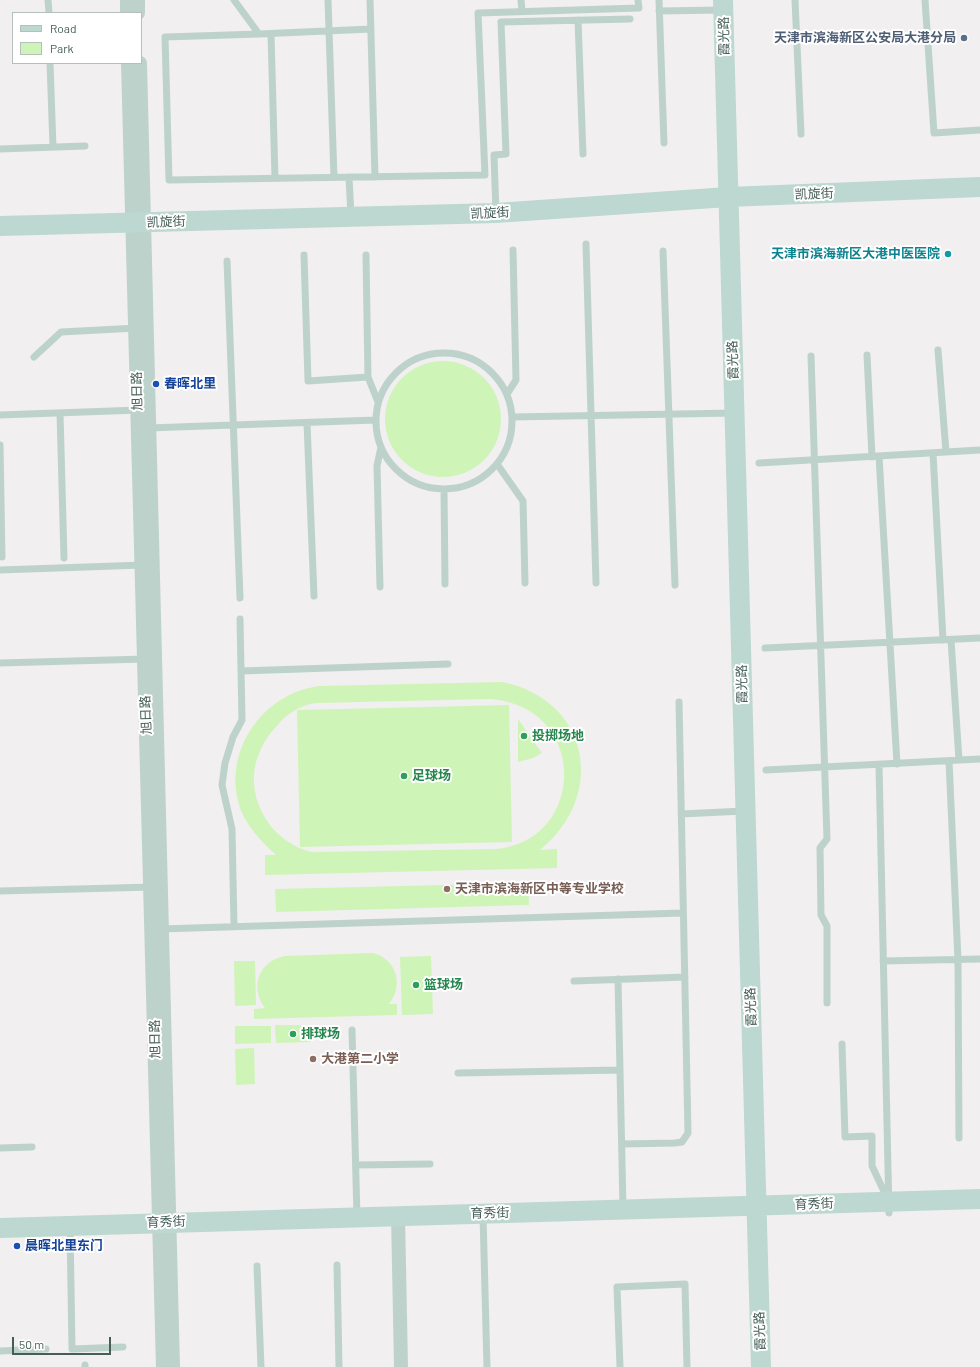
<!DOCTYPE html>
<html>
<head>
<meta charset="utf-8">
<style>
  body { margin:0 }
  #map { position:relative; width:980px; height:1367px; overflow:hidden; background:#f2eff1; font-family:Barlow,sans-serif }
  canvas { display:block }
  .legend { position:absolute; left:12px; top:12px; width:130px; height:52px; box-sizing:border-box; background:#fff; border:1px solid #b5bfbc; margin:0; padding:5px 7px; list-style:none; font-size:12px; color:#455e57 }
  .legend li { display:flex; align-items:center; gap:8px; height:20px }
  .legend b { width:20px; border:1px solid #b5bfbc }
  .scale { position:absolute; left:12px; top:1337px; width:99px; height:18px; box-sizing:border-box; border:2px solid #455e57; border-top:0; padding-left:5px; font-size:12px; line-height:14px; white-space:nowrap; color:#455e57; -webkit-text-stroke:3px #fff; paint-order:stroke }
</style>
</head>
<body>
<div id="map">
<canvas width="980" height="1367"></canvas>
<ul class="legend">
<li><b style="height:5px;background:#bdd8d1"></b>Road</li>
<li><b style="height:11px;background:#cff4b8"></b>Park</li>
</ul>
<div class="scale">50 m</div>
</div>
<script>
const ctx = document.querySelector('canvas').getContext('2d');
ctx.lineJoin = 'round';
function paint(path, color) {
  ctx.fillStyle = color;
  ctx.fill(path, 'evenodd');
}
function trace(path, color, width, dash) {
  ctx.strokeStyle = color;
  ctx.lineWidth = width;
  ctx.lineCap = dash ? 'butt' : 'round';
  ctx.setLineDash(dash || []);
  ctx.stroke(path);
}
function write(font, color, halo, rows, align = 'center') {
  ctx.font = font + ' Barlow,"Noto Sans SC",sans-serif';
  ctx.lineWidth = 4;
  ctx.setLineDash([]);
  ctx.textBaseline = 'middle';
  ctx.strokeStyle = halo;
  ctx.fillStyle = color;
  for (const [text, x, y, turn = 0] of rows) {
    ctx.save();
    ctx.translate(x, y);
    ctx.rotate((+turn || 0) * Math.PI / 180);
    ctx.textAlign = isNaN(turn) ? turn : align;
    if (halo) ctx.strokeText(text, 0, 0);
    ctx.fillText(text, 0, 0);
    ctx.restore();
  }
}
const green = new Path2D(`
  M385 419a58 58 0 1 1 116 0a58 58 0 1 1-116 0Z
  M 503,682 C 589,700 608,795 540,850 L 557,849 L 557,868 L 265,875 L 265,855 L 276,855 C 263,843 251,831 243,815 C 218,758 259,694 319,686 ZM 490,699 C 589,706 587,841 496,849 L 313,852 C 271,844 243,796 258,756 C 262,745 268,735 276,727 C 286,714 300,705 317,703 Z
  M 509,705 L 512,842 L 300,847 L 297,710 Z
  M 518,719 L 542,753 L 533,758 L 518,762 Z
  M 528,883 L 529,905 L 276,912 L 275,889 Z
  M 373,953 C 397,959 404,986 389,1004 L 397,1004 L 397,1015 L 254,1019 L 254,1009 L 265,1008 C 249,987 259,961 285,956 Z
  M 431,956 L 433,1014 L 402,1015 L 400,957 Z
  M 234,961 L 255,961 L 256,1005 L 235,1006 Z
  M 275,1025 L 311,1025 L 311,1042 L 276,1043 Z
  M 235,1026 L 271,1026 L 271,1043 L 235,1044 Z
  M 254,1048 L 255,1084 L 236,1085 L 235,1049 Z`);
const lane = new Path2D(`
  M 48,0 L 49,13
  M 234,0 L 259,34 L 165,37 L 169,180 L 485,175 L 478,13 L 639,8 L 638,0
  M 328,0 L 334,177
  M 370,0 L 375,177
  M 521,0 L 522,11
  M 659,0 L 664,143
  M 795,0 L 801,134
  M 925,0 L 934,133 L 980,130
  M 659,11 L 722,10
  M 578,20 L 583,154
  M 259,34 L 371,29
  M 271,34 L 275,178
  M 50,63 L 53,147
  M 0,149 L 85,146
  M 349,177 L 351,215
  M 496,213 L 494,155 L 506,154 L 501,22 L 630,19
  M 586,244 L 596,583
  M 663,251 L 675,585
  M 304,255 L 308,381 L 368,377
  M 366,255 L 368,377 L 378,402
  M 227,261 L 240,598
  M 938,350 L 946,452
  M376 421a68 68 0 1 1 136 0a68 68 0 1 1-136 0Z
  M 867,355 L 872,457
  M 811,356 L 827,839 L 820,848 L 821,915 L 827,926 L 827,1003
  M 34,357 L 61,332 L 137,328
  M 507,394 L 516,380 L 513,250
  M 60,413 L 64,558
  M 0,415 L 139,410
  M 512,417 L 734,413
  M 307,423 L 314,596
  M 148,428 L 376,420
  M 0,445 L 2,557
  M 933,453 L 943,640
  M 879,456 L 897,764
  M 759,463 L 980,450
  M 497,464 L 523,501 L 525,583
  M 444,489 L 445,584
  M 0,570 L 143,565
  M 380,587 L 377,466 L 381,447
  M 951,640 L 959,760
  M 765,648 L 980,638
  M 0,663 L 145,659
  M 241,671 L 448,664
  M 949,761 L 958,960 L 959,1138
  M 879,765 L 889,1213
  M 766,770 L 980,759
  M 681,814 L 744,811
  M 0,891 L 153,887
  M 234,926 L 232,829 L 222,785 L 225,763 L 233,737 L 242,720 L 240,619
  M 160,929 L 683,913
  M 883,961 L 980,959
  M 618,979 L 623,1208
  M 574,981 L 685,977
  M 352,1030 L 357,1217
  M 842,1044 L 845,1137 L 872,1136 L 872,1166 L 888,1200
  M 458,1073 L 620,1070
  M 622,1144 L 675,1143 L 682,1142 L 688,1133 L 679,702
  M 0,1148 L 32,1147
  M 356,1165 L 430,1164
  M 483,1215 L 487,1367
  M 70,1227 L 72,1349 L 123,1347
  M 337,1265 L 339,1367
  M 257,1266 L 261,1367
  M 0,1351 L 46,1349
  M 85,1365 L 85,1367
  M 620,1367 L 617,1287 L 685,1284 L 687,1367`);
const street = new Path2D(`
  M 127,0 L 127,13
  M 138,0 L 138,13
  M 128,63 L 163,1367
  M 140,63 L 173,1367
  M 398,1215 L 401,1367`);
const secondary = new Path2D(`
  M 723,0 L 761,1367
  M 0,226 L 496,213 L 728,197 L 980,187
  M 0,1228 L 980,1199`);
const markers = [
  [964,38,4,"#5c6f8a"],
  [948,254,4,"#0f9aa8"],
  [156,384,4,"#1a4fb4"],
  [524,736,4,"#2e9e5b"],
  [404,776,4,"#2e9e5b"],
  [447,889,4,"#8d6e63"],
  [416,985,4,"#2e9e5b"],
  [293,1034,4,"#2e9e5b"],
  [313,1059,4,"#8d6e63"],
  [17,1246,4,"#1a4fb4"]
];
const streetNames = [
  ["霞光路",724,36,-91],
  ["凯旋街",814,194,-2],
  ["凯旋街",490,213,-3],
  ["凯旋街",166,222,-2],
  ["霞光路",733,360,-92],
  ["旭日路",137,391,-91],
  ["霞光路",742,684,-91],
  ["旭日路",146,715,-92],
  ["霞光路",751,1007,-92],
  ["旭日路",155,1039,-91],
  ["育秀街",814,1204,-2],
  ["育秀街",490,1213,-1],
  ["育秀街",166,1222,-2],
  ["霞光路",760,1331,-92]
];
const serviceNames = [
  ["天津市滨海新区公安局大港分局",956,38]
];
const cultureNames = [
  ["天津市滨海新区大港中医医院",940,254]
];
const transitNames = [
  ["春晖北里",164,384],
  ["晨晖北里东门",25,1246]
];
const leisureNames = [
  ["投掷场地",532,736],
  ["足球场",412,776],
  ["篮球场",424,985],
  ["排球场",301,1034]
];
const educationNames = [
  ["天津市滨海新区中等专业学校",455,889],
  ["大港第二小学",321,1059]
];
paint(green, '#cff4b8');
trace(lane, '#bed2cc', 7);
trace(street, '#bed2cc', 14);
trace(secondary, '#bdd8d1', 20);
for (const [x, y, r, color] of markers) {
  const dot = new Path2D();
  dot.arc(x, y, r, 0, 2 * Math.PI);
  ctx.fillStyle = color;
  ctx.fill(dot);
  trace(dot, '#fff', 1.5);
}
write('13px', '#455e57', '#fff', streetNames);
write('bold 13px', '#4e5e75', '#fff', serviceNames, 'right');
write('bold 13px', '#0d838f', '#fff', cultureNames, 'right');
write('bold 13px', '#164399', '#fff', transitNames, 'left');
write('bold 13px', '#27864d', '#fff', leisureNames, 'left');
write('bold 13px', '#785e54', '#fff', educationNames, 'left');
</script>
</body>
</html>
